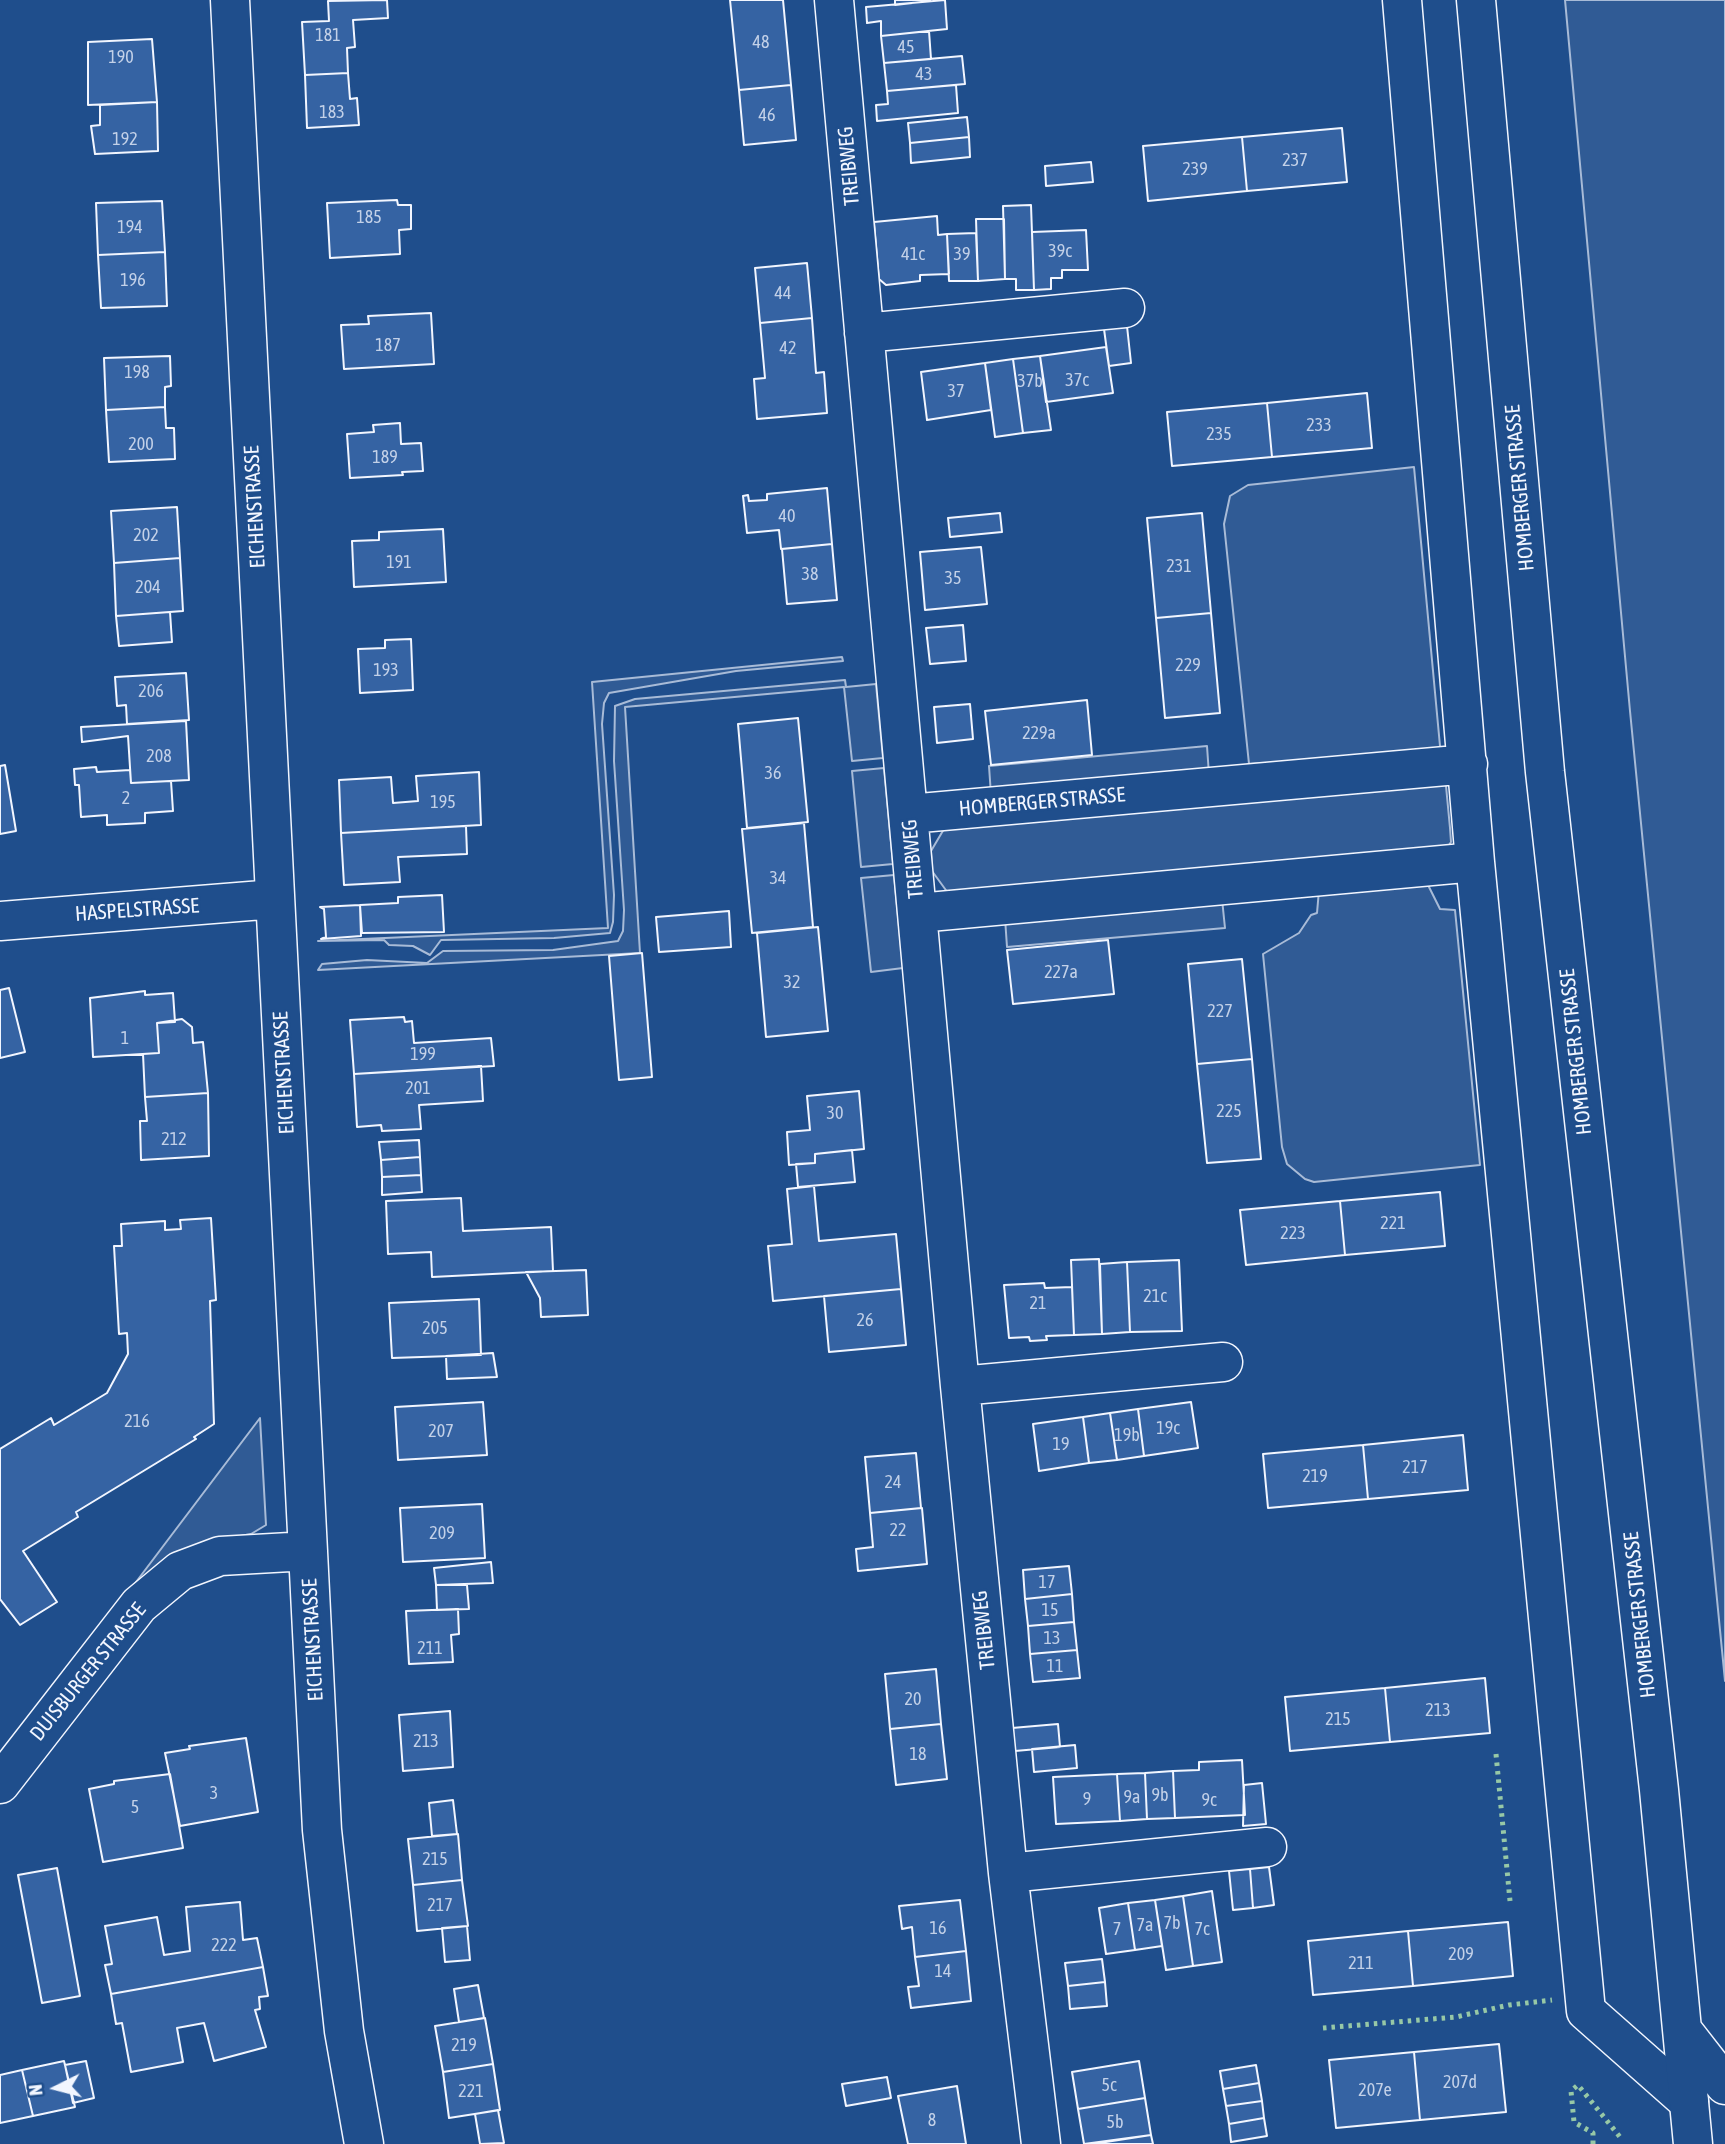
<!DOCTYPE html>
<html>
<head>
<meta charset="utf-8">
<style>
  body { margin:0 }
  #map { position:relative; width:1725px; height:2144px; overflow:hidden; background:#1f4e8c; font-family:"Asap Condensed",sans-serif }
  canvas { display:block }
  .north { position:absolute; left:21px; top:2053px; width:70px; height:70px; -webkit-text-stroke:5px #1f4e8c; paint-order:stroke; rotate:264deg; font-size:19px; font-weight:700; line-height:28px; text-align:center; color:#f2f6ff }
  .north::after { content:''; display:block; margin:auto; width:24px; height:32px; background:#f2f6ff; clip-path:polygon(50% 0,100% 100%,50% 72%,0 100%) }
</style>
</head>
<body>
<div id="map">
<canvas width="1725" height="2144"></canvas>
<div class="north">N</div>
</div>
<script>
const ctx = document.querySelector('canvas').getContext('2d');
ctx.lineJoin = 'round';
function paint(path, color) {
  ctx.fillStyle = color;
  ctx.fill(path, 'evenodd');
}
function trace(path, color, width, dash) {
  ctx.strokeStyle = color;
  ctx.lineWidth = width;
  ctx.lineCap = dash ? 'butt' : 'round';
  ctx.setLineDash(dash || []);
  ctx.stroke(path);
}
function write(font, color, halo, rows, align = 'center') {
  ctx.font = font + ' "Asap Condensed",sans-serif';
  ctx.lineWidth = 5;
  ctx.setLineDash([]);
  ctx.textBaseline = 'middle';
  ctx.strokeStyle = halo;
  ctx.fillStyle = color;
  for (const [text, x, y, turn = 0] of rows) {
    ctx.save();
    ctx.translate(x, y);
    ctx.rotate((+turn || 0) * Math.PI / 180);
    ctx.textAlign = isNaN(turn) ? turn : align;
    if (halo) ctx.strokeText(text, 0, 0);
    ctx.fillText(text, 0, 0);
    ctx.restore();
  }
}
const built = new Path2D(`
  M 1565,0 L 1725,0 L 1725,1681 L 1630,711 Z
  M 1414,467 L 1440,746 L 1434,753 L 1249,764 L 1224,524 L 1230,496 L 1248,485 Z
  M 842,657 L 843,661 L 736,671 L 609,693 L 604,703 L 602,724 L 614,895 L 613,922 L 610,933 L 554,938 L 441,940 L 430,955 L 413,946 L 389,945 L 384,940 L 318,941 L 608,928 L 592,682 Z
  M 845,680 L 846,687 L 876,684 L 883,758 L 852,761 L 844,687 L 625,707 L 640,953 L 318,970 L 322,964 L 367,960 L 427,963 L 443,951 L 553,950 L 618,941 L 623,931 L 624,910 L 614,761 L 615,706 L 635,699 Z
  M 1207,746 L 1209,775 L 991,795 L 989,766 Z
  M 884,768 L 893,864 L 861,867 L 852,771 Z
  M 1441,782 L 1446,786 L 1450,828 L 1451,842 L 1447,848 L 948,893 L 932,871 L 931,851 L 944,829 Z
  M 894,875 L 903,968 L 871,972 L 861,878 Z
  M 1428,885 L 1440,909 L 1455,910 L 1480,1165 L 1314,1182 L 1305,1179 L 1287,1164 L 1282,1147 L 1263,954 L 1299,933 L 1311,915 L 1317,913 L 1319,890 Z
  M 1222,899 L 1225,928 L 1007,947 L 1005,918 Z
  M 260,1418 L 266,1525 L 251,1534 L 213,1541 L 130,1590 Z`);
const building = new Path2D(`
  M 387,0 L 388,18 L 353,20 L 355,47 L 347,48 L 348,73 L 305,75 L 302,22 L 329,21 L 328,1 Z
  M 730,0 L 783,0 L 791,85 L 739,90 Z
  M 895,0 L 930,0 L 930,1 L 895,5 Z
  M 945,0 L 947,29 L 881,36 L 881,21 L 867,23 L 866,7 Z
  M 929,31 L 931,59 L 884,63 L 881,36 Z
  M 152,39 L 157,102 L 88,105 L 88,42 Z
  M 962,56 L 965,84 L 887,91 L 884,63 Z
  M 348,73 L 350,99 L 357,98 L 359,125 L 307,128 L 305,75 Z
  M 791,85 L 796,140 L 744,145 L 739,90 Z
  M 956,85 L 958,113 L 877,121 L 876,105 L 888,104 L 887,91 Z
  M 157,102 L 158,151 L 95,154 L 91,126 L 100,125 L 100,105 Z
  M 967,117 L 969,137 L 910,143 L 908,123 Z
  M 1342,128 L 1347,182 L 1247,191 L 1242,137 Z
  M 969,137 L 970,157 L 911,163 L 910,143 Z
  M 1242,137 L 1247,191 L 1148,201 L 1143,146 Z
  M 1091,162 L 1093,182 L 1046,186 L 1045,166 Z
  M 397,200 L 398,205 L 411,205 L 411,229 L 399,230 L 400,254 L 330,258 L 327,203 Z
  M 162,201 L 165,252 L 98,255 L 96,203 Z
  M 1031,205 L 1034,290 L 1016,290 L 1016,279 L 1005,279 L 1003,206 Z
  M 937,216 L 938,235 L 947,234 L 949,274 L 920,275 L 920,281 L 886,285 L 879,279 L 874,222 Z
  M 976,219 L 1004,219 L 1005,279 L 978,281 Z
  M 1086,230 L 1088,270 L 1062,270 L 1062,278 L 1051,278 L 1051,289 L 1034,290 L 1032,232 Z
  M 976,233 L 978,281 L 949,281 L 947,234 Z
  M 165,252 L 167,306 L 101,308 L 98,255 Z
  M 807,263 L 812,318 L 760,323 L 755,268 Z
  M 431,313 L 434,364 L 344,369 L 341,325 L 369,324 L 368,316 Z
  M 812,318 L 816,373 L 824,372 L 827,413 L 757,419 L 754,379 L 765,378 L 760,323 Z
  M 1127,326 L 1131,363 L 1109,366 L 1104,329 Z
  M 1106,347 L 1113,393 L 1046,402 L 1040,356 Z
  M 170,356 L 171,386 L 165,387 L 165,407 L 106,410 L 104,358 Z
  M 1040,356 L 1051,430 L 1023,433 L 1013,359 Z
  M 1013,359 L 1023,433 L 995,437 L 985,363 Z
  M 985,363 L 991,410 L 927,420 L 921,372 Z
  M 1367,393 L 1372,448 L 1272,457 L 1267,403 Z
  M 1267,403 L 1272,457 L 1172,466 L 1167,412 Z
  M 165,407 L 166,428 L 174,428 L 175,459 L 109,462 L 106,410 Z
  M 400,423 L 401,444 L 421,443 L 423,471 L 402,472 L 403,475 L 350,478 L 347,434 L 374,432 L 373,425 Z
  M 827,488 L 832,544 L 781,549 L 779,530 L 747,533 L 743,496 L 748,495 L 749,501 L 767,500 L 767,494 Z
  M 177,507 L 180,558 L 114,563 L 111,511 Z
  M 1000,513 L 1002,532 L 950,537 L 948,518 Z
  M 1202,513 L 1211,613 L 1156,618 L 1147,518 Z
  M 443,529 L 446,582 L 354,587 L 352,541 L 379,540 L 379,532 Z
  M 832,544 L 837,600 L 787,604 L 782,549 Z
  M 981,547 L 987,604 L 925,610 L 920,552 Z
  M 180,558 L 183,611 L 116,616 L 114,563 Z
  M 170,612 L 172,642 L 119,646 L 116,616 Z
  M 1211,613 L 1220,713 L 1165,718 L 1156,618 Z
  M 963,625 L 966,661 L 930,664 L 926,628 Z
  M 411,639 L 413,690 L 360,693 L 358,649 L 385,648 L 385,640 Z
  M 186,673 L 189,720 L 127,724 L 126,705 L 117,706 L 115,677 Z
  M 1087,700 L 1092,755 L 991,765 L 985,711 Z
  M 970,704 L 973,739 L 937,743 L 934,707 Z
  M 798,718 L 808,822 L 747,828 L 738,724 Z
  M 186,721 L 189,780 L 131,783 L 128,736 L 82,742 L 81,727 Z
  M 5,765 L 16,831 L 0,834 L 0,766 Z
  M 96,767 L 97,772 L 130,770 L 131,783 L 171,781 L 173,811 L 145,813 L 145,823 L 107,825 L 107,815 L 81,817 L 79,785 L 75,785 L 74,769 Z
  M 479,772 L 481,825 L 341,833 L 339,780 L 391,777 L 393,803 L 418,801 L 416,776 Z
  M 804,823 L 813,927 L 752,933 L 742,829 Z
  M 466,826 L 467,854 L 398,857 L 400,882 L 344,885 L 341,833 Z
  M 442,895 L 444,932 L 362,933 L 360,905 L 398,903 L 398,897 Z
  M 360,905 L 361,936 L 321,939 L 326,937 L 324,909 L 320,907 Z
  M 729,911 L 731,947 L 659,952 L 656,917 Z
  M 818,927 L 828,1031 L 766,1037 L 757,933 Z
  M 1108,940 L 1114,994 L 1013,1004 L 1007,950 Z
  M 642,953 L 652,1077 L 619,1080 L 609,956 Z
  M 1242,959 L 1252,1059 L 1197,1064 L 1188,964 Z
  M 9,988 L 25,1052 L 0,1058 L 0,990 Z
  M 145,991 L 145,995 L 173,993 L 175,1022 L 157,1023 L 159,1053 L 93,1057 L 90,998 Z
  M 404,1017 L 405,1022 L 412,1021 L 414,1043 L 491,1038 L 494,1066 L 354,1074 L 350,1020 Z
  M 182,1019 L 192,1027 L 193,1043 L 203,1042 L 208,1093 L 145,1097 L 143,1054 L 159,1053 L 157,1023 Z
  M 1252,1059 L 1261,1159 L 1207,1163 L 1197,1064 Z
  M 481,1066 L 483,1101 L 419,1105 L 421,1129 L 382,1131 L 381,1125 L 357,1127 L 354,1074 Z
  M 859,1091 L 864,1149 L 815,1154 L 815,1163 L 789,1165 L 787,1132 L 810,1130 L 807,1096 Z
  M 208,1093 L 209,1156 L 141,1160 L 140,1121 L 147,1121 L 145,1097 Z
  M 419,1140 L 420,1157 L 381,1160 L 379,1142 Z
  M 852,1150 L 855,1182 L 798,1187 L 796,1164 L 815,1163 L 815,1154 Z
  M 420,1157 L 421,1175 L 382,1177 L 381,1160 Z
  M 421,1175 L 422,1192 L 382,1195 L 382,1177 Z
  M 814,1186 L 819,1241 L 896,1234 L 901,1289 L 773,1301 L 768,1246 L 792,1244 L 787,1189 Z
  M 1440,1192 L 1445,1246 L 1345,1255 L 1340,1201 Z
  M 461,1198 L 463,1231 L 551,1227 L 553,1271 L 432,1277 L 431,1252 L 388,1254 L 386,1201 Z
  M 1340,1201 L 1345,1255 L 1246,1265 L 1240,1210 Z
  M 211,1218 L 216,1300 L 210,1301 L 214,1424 L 194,1437 L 196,1439 L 76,1512 L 78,1517 L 23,1551 L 57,1602 L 20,1625 L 0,1599 L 0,1449 L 51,1418 L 54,1425 L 107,1393 L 128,1354 L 127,1333 L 119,1334 L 114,1246 L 122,1246 L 121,1224 L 165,1221 L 165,1230 L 181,1229 L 180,1220 Z
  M 1099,1259 L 1102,1334 L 1074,1335 L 1071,1260 Z
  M 1179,1260 L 1182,1331 L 1130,1332 L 1127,1262 Z
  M 1127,1262 L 1130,1332 L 1102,1334 L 1100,1264 Z
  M 586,1270 L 588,1315 L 541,1317 L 540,1298 L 526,1272 Z
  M 1044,1283 L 1045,1288 L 1072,1287 L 1074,1335 L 1046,1336 L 1047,1340 L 1030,1341 L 1029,1337 L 1009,1338 L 1004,1285 Z
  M 901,1289 L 906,1345 L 829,1352 L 824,1296 Z
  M 479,1299 L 481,1355 L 392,1358 L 389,1303 Z
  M 493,1353 L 497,1377 L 447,1379 L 446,1356 Z
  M 483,1402 L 487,1455 L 398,1460 L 395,1407 Z
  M 1191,1402 L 1198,1448 L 1144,1456 L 1138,1409 Z
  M 1138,1409 L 1144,1456 L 1117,1460 L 1110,1413 Z
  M 1110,1413 L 1117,1460 L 1089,1463 L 1083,1417 Z
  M 1083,1417 L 1089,1463 L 1039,1471 L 1033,1424 Z
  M 1463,1435 L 1468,1490 L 1368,1499 L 1363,1445 Z
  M 1363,1445 L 1368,1499 L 1268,1508 L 1263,1454 Z
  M 916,1453 L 921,1508 L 870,1513 L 865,1457 Z
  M 482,1504 L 485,1558 L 403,1562 L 400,1508 Z
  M 922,1508 L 927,1564 L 858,1571 L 856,1549 L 873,1547 L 870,1513 Z
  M 491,1562 L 493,1583 L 436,1585 L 434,1568 Z
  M 1069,1566 L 1072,1594 L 1025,1599 L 1023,1570 Z
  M 436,1585 L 467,1585 L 469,1609 L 437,1610 Z
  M 1072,1594 L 1074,1622 L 1028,1626 L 1025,1599 Z
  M 458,1609 L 459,1634 L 451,1635 L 453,1662 L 409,1664 L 406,1611 Z
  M 1074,1622 L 1077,1650 L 1030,1654 L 1028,1626 Z
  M 1077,1650 L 1080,1678 L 1033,1682 L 1030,1654 Z
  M 936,1669 L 941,1724 L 890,1729 L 885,1674 Z
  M 1485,1678 L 1490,1733 L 1390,1742 L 1385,1688 Z
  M 1385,1688 L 1390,1742 L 1290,1751 L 1285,1697 Z
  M 450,1711 L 453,1767 L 403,1771 L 399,1715 Z
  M 941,1724 L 947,1779 L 896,1785 L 890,1729 Z
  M 1058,1724 L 1060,1747 L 1015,1751 L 1012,1728 Z
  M 246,1738 L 258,1812 L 180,1826 L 165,1753 L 190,1749 L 189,1746 Z
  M 1075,1745 L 1077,1768 L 1034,1772 L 1032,1749 Z
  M 1242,1760 L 1245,1815 L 1175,1818 L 1173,1771 L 1199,1770 L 1199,1762 Z
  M 1173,1771 L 1175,1818 L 1147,1819 L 1145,1773 Z
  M 1145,1773 L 1147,1819 L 1120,1821 L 1117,1774 Z
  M 170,1774 L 183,1848 L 103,1862 L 89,1789 L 114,1784 L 114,1781 Z
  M 1117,1774 L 1120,1821 L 1056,1824 L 1053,1777 Z
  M 1262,1783 L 1266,1824 L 1243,1826 L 1244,1785 Z
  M 453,1800 L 457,1834 L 432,1836 L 429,1803 Z
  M 458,1834 L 462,1880 L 413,1885 L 408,1839 Z
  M 1269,1867 L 1274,1905 L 1253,1908 L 1250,1869 Z
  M 57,1868 L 80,1996 L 42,2003 L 18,1875 Z
  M 1250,1869 L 1253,1908 L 1233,1910 L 1229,1871 Z
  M 462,1880 L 468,1926 L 417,1931 L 413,1885 Z
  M 1212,1891 L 1222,1962 L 1193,1966 L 1183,1896 Z
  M 1183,1896 L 1193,1966 L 1166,1970 L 1155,1900 Z
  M 960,1900 L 966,1951 L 915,1957 L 912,1927 L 902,1929 L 899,1906 Z
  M 1155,1900 L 1162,1946 L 1135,1950 L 1128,1903 Z
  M 240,1902 L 243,1940 L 257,1938 L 263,1967 L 111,1994 L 105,1965 L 112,1964 L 105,1926 L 157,1917 L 164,1955 L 190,1951 L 186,1907 Z
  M 1128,1903 L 1135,1950 L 1106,1954 L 1099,1908 Z
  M 1508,1922 L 1513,1976 L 1413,1986 L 1408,1931 Z
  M 467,1926 L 470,1960 L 445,1962 L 442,1928 Z
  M 1408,1931 L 1413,1986 L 1313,1995 L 1308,1941 Z
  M 966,1951 L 971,2001 L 911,2008 L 908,1987 L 919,1986 L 915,1957 Z
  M 1102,1959 L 1105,1982 L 1068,1986 L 1065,1963 Z
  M 263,1967 L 268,1996 L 259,1997 L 260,2009 L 255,2010 L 266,2047 L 214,2061 L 204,2023 L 177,2028 L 183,2062 L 131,2072 L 122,2023 L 116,2024 L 111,1994 Z
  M 1105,1982 L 1107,2006 L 1070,2009 L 1068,1986 Z
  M 478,1985 L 484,2018 L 459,2022 L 454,1989 Z
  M 485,2018 L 493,2064 L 443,2072 L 435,2026 Z
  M 1499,2044 L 1506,2112 L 1420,2120 L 1414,2052 Z
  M 1414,2052 L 1420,2120 L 1336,2128 L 1329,2060 Z
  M 64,2061 L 75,2107 L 33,2116 L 22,2070 Z
  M 86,2061 L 94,2098 L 73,2103 L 65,2065 Z
  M 1139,2061 L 1145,2098 L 1078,2109 L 1072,2072 Z
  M 493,2064 L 500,2110 L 449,2118 L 443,2072 Z
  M 1256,2065 L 1259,2083 L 1223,2089 L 1220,2071 Z
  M 22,2070 L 33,2116 L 0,2123 L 0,2075 Z
  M 887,2077 L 891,2098 L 846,2106 L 842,2084 Z
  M 1259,2083 L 1262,2101 L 1226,2106 L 1223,2089 Z
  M 957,2086 L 966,2144 L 908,2144 L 898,2096 Z
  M 1145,2098 L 1151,2135 L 1084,2144 L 1078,2109 Z
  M 1262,2101 L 1264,2118 L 1229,2124 L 1226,2106 Z
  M 498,2110 L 504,2143 L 480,2144 L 475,2114 Z
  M 1264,2118 L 1267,2136 L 1231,2142 L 1229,2124 Z
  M 1151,2135 L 1153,2144 L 1093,2144 Z`);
const minor = new Path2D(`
  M 230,0 L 322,1830 L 344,2031 L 364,2144
  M 834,0 L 960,1386 L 1008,1873 L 1041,2144
  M 1402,0 L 1475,862 L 1586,2011 L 1689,2102
  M 864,333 L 1125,308
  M 909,814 L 1468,764
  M 918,913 L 1475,862
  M 0,921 L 275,899
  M 960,1386 L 1223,1362
  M 0,1784 L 139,1605 L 180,1571 L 220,1556 L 308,1551
  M 1008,1873 L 1267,1847`);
const major = new Path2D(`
  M 1476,0 L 1545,772 L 1659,1790 L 1693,2144
  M 1683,2031 L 1725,2085`);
const hedge = new Path2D(`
  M 1496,1754 L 1510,1901
  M 1323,2028 L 1456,2017 L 1509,2005 L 1552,2000
  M 1593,2144 L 1593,2133 L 1574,2122 L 1571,2091 L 1578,2085 L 1620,2137`);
const numberNames = [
  ["181",328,35],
  ["48",761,42],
  ["45",906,47],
  ["190",121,57],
  ["43",924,74],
  ["183",332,112],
  ["46",767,115],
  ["192",125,139],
  ["237",1295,160],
  ["239",1195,169],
  ["185",369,217],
  ["194",130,227],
  ["39c",1060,251],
  ["41c",913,254],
  ["39",962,254],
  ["196",133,280],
  ["44",783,293],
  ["187",388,345],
  ["42",788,348],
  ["198",137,372],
  ["37c",1077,380],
  ["37b",1030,381],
  ["37",956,391],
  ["233",1319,425],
  ["235",1219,434],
  ["200",141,444],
  ["189",385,457],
  ["40",787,516],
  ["202",146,535],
  ["191",399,562],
  ["231",1179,566],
  ["38",810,574],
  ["35",953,578],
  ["204",148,587],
  ["229",1188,665],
  ["193",386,670],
  ["206",151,691],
  ["229a",1039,733],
  ["208",159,756],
  ["36",773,773],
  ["2",126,798],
  ["195",443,802],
  ["34",778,878],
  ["227a",1061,972],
  ["32",792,982],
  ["227",1220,1011],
  ["1",125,1038],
  ["199",423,1054],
  ["201",418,1088],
  ["225",1229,1111],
  ["30",835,1113],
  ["212",174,1139],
  ["221",1393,1223],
  ["223",1293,1233],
  ["21c",1155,1296],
  ["21",1038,1303],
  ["26",865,1320],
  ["205",435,1328],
  ["216",137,1421],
  ["19c",1168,1428],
  ["207",441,1431],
  ["19b",1127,1435],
  ["19",1061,1444],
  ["217",1415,1467],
  ["219",1315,1476],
  ["24",893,1482],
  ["22",898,1530],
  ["209",442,1533],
  ["17",1047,1582],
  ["15",1050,1610],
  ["13",1052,1638],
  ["211",430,1648],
  ["11",1055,1666],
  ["20",913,1699],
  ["213",1438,1710],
  ["215",1338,1719],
  ["213",426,1741],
  ["18",918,1754],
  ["3",214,1793],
  ["9b",1160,1795],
  ["9a",1132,1797],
  ["9",1087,1799],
  ["9c",1209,1800],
  ["5",135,1807],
  ["215",435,1859],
  ["217",440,1905],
  ["7b",1172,1923],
  ["7a",1145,1925],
  ["16",938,1928],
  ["7",1117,1929],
  ["7c",1202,1929],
  ["222",224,1945],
  ["209",1461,1954],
  ["211",1361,1963],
  ["14",943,1971],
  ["219",464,2045],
  ["207d",1460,2082],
  ["5c",1109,2085],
  ["207e",1375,2090],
  ["221",471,2091],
  ["8",932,2120],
  ["5b",1115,2122]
];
const streetNames = [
  ["TREIBWEG",849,166,-95],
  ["HOMBERGER STRASSE",1520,488,-95],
  ["EICHENSTRASSE",255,507,-93],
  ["HOMBERGER STRASSE",1042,802,-5],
  ["TREIBWEG",913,859,-95],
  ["HASPELSTRASSE",137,910,-4],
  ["HOMBERGER STRASSE",1576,1052,-96],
  ["EICHENSTRASSE",284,1073,-93],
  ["HOMBERGER STRASSE",1640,1615,-96],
  ["TREIBWEG",984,1630,-96],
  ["EICHENSTRASSE",313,1640,-93],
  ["DUISBURGER STRASSE",88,1672,-51]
];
paint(built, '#305b95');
trace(built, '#a8bbd7', 2);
paint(building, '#3563a3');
trace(building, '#f2f6ff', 2);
trace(minor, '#f2f6ff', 41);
trace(major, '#f2f6ff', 41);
trace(minor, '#1f4e8c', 38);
trace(major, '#1f4e8c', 38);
trace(hedge, '#97c8a6', 5, [3.5, 5]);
write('18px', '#c3d1e8', null, numberNames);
write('21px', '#f2f6ff', '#1f4e8c', streetNames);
</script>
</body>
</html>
